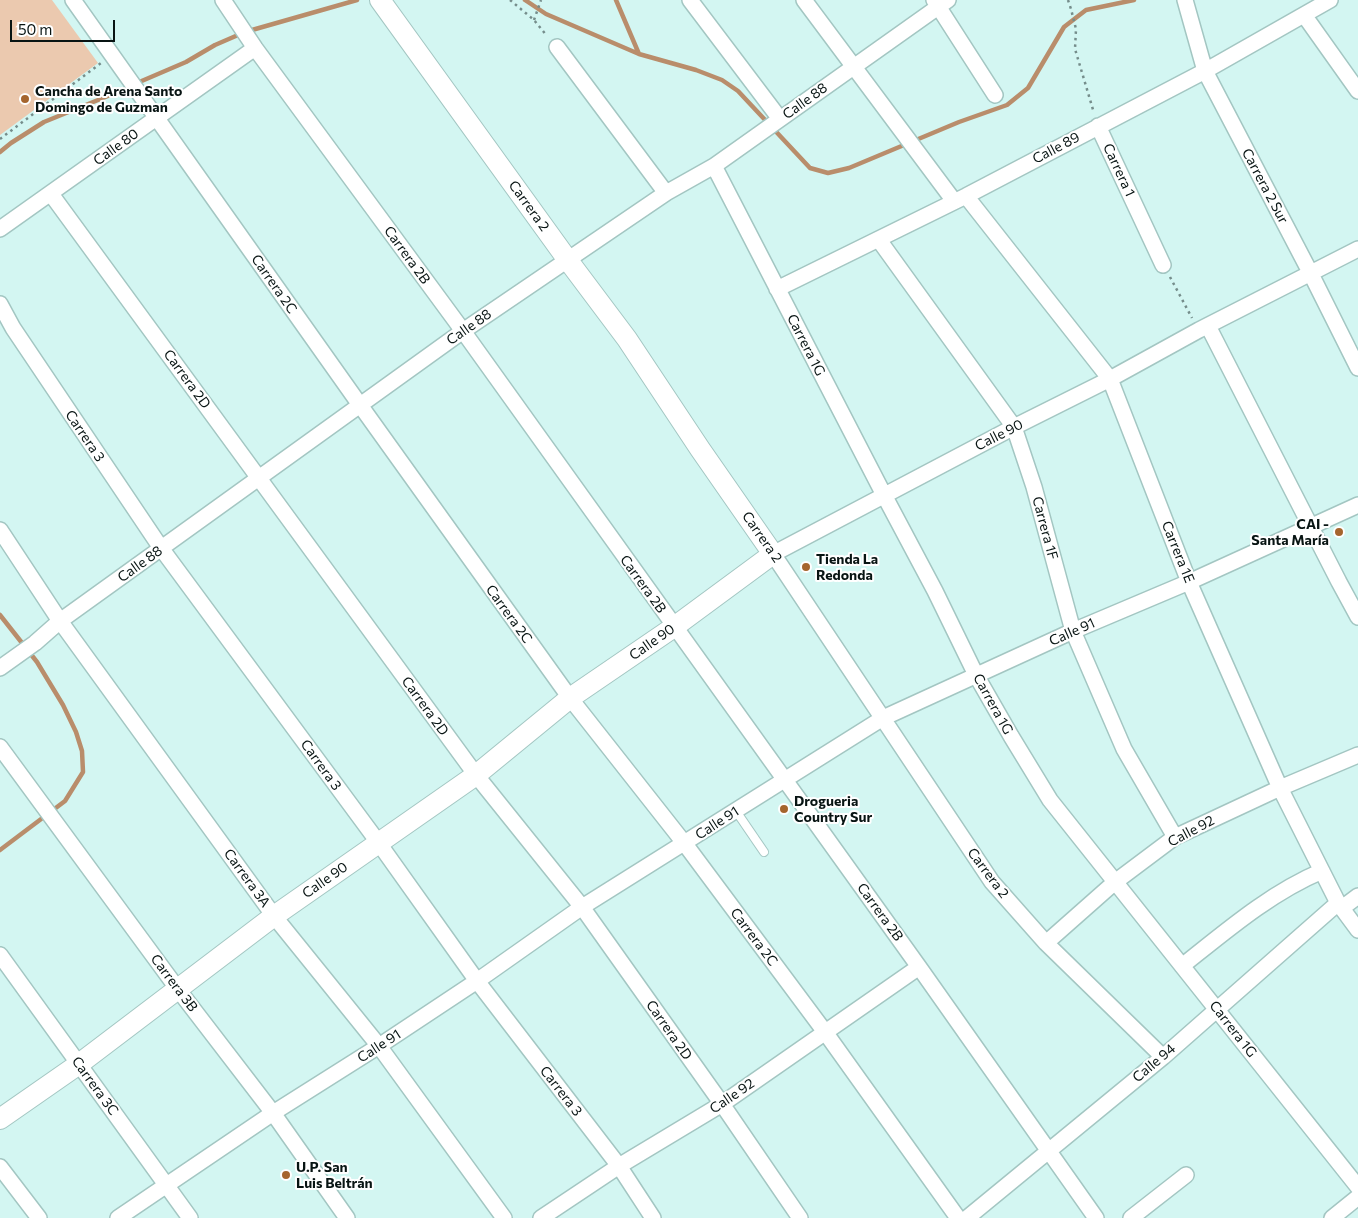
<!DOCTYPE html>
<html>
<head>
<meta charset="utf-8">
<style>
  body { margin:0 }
  #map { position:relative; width:1358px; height:1218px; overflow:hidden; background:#d3f6f2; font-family:Commissioner,sans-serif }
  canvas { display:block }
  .scale { position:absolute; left:10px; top:20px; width:105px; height:22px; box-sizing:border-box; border:2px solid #081413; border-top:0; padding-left:6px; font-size:15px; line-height:18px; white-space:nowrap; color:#081413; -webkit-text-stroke:4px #fff; paint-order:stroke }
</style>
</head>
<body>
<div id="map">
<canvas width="1358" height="1218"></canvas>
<div class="scale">50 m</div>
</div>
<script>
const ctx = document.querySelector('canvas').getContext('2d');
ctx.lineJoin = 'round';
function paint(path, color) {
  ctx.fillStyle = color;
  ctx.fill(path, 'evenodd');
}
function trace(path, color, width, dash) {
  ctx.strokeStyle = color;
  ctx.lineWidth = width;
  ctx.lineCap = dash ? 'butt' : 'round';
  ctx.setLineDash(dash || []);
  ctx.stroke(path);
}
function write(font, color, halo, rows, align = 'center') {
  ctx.font = font + ' Commissioner,sans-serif';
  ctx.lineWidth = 4;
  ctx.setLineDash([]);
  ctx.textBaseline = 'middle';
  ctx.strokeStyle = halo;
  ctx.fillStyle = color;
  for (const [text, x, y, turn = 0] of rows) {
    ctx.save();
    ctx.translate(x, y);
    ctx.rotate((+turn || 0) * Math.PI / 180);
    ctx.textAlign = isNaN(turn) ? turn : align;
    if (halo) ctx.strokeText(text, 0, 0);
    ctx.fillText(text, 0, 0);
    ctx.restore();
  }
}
const green = new Path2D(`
  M 0,0 L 52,0 L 98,63 L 0,135 Z`);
const stream = new Path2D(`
  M 525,0 L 546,14 L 639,54 L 696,70 L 722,80 L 738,91 L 810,168 L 828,173 L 849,168 L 959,122 L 1007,105 L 1028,88 L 1064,27 L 1086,10 L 1134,0
  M 616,0 L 639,54
  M 137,83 L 186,62 L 215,45 L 245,32 L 357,0
  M 0,152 L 11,143 L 44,122 L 130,87
  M 0,615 L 37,662 L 63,705 L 76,732 L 82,751 L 83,772 L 65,801 L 0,850`);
const path = new Path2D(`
  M 510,0 L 534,20 L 547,36
  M 1068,0 L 1071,9 L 1076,29 L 1075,49 L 1094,113
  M 534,20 L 541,0
  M 0,139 L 101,63
  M 1170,277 L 1192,318`);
const lane = new Path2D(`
  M 736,811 L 764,852`);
const street = new Path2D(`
  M 73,0 L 360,405 L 570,698 L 685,844 L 825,1032 L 958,1218
  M 223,0 L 255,48 L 463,331 L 919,967 L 1096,1218
  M 690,0 L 780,119
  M 804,0 L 954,201
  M 934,0 L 995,95
  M 1185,0 L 1205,71 L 1311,274 L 1358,368
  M 1304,15 L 1358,91
  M 557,47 L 666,193
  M 1098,126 L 1163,265
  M 714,166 L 884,495 L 935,591 L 976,675 L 1011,736 L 1050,800 L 1358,1187
  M 51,194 L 476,775 L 582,907 L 722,1104 L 800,1218
  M 966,196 L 1110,379 L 1189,582 L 1280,788 L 1338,903 L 1358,930
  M 0,229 L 255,48
  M 879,240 L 1014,427 L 1034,487 L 1073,631 L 1124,749 L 1175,837
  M 777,289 L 966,196 L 1205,71 L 1330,0
  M 0,304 L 13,328 L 161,548 L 378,842 L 477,981 L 619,1166 L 653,1218
  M 1208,326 L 1339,582 L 1358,617
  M 0,530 L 60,621 L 274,916 L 379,1046 L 504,1218
  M 0,668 L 35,643 L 60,621 L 463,331 L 666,193 L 714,166 L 948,0
  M 0,747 L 177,988 L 273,1113 L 347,1218
  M 1342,908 L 1358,896
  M 1046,943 L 1115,882 L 1175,837 L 1280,788 L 1358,755
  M 0,955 L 190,1218
  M 1182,966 C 1226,931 1270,893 1322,871
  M 1163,1057 L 1046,943 L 992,882 L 773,554 L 1014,427 L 1110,379 L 1199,330 L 1358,249
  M 0,1167 L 39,1218
  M 118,1218 L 273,1113 L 379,1046 L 477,981 L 582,907 L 883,718 L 1073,631 L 1189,582 L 1358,505
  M 541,1218 L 619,1166 L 722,1104 L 919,967
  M 967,1218 L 1163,1057 L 1338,903
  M 1131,1218 L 1186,1175
  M 1332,1218 L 1358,1197`);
const secondary = new Path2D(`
  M 0,1119 L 79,1064 L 274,916 L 476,775 L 570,698 L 674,627 L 773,554 L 700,449 L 627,339 L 567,259 L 380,0`);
const markers = [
  [25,99,5,"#a5652e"],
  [1339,532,5,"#a5652e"],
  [806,567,5,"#a5652e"],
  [784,809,5,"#a5652e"],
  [286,1175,5,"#a5652e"]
];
const poiNames = [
  ["Cancha de Arena Santo",35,91],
  ["Domingo de Guzman",35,107],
  ["CAI -",1329,524,"right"],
  ["Santa María",1329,540,"right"],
  ["Tienda La",816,559],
  ["Redonda",816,575],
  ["Drogueria",794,801],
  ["Country Sur",794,817],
  ["U.P. San",296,1167],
  ["Luis Beltrán",296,1183]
];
const streetNames = [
  ["Calle 88",805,101,-36],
  ["Calle 80",116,147,-36],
  ["Calle 89",1056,148,-28],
  ["Carrera 1",1119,170,65],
  ["Carrera 2 Sur",1265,186,62],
  ["Carrera 2",529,206,54],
  ["Carrera 2B",407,255,54],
  ["Carrera 2C",274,284,55],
  ["Calle 88",469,327,-35],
  ["Carrera 1G",806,345,63],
  ["Carrera 2D",187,379,54],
  ["Calle 90",999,435,-27],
  ["Carrera 3",85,436,56],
  ["Carrera 1F",1045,528,75],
  ["Carrera 2",762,537,55],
  ["Carrera 1E",1178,552,68],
  ["Calle 88",140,564,-36],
  ["Carrera 2B",643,584,54],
  ["Carrera 2C",509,614,54],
  ["Calle 91",1072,632,-24],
  ["Calle 90",652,642,-35],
  ["Carrera 1G",993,704,61],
  ["Carrera 2D",425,706,54],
  ["Carrera 3",321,765,54],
  ["Calle 91",717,823,-33],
  ["Calle 92",1191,831,-28],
  ["Carrera 2",988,873,53],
  ["Carrera 3A",247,878,54],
  ["Calle 90",325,880,-35],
  ["Carrera 2B",880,912,54],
  ["Carrera 2C",754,937,53],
  ["Carrera 3B",174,983,53],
  ["Carrera 1G",1233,1029,52],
  ["Carrera 2D",669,1030,55],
  ["Calle 91",379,1046,-33],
  ["Calle 94",1154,1063,-40],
  ["Carrera 3C",95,1086,54],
  ["Carrera 3",561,1091,52],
  ["Calle 92",732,1096,-34]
];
paint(green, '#ebc9af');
trace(stream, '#b98d6b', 4.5);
trace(lane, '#a3c6c2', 10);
trace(street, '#a3c6c2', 18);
trace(secondary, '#a3c6c2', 22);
trace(path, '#758d8b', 2.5, [2.5, 4]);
trace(lane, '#fff', 8);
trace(street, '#fff', 15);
trace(secondary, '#fff', 20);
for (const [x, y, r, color] of markers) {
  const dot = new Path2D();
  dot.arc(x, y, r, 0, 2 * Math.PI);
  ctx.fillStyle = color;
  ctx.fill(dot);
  trace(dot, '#fff', 2);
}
write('bold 14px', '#081413', '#fff', poiNames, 'left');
write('14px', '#081413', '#fff', streetNames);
</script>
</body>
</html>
